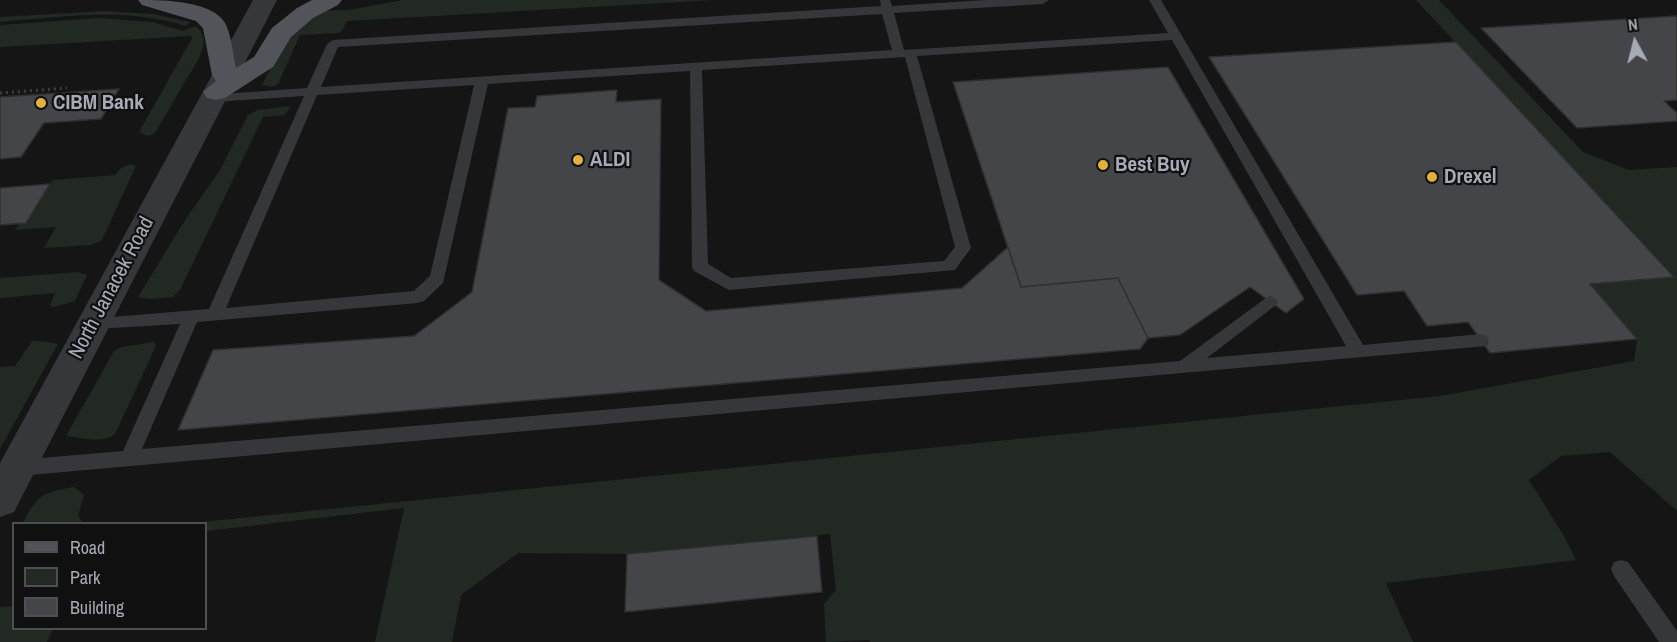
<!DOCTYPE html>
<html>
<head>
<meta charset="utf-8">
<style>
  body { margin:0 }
  #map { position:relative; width:1677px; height:642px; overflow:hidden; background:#151516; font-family:"Archivo Narrow",sans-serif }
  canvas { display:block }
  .legend { position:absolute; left:12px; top:522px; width:195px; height:108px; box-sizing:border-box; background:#101011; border:2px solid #4c4e53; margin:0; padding:8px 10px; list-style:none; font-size:18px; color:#a7abb5 }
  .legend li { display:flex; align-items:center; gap:12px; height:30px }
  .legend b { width:30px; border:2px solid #4c4e53 }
  .north { position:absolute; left:1605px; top:12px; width:60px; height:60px; -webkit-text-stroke:4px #101011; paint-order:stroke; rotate:353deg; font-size:16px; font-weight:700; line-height:24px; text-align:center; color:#a7abb5 }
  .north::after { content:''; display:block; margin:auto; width:21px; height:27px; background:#a7abb5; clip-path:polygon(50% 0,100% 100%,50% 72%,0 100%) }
</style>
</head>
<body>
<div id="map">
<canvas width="1677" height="642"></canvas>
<ul class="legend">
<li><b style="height:8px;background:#52545a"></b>Road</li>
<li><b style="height:16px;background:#212922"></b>Park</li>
<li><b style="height:16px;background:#444549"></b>Building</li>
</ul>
<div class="north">N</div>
</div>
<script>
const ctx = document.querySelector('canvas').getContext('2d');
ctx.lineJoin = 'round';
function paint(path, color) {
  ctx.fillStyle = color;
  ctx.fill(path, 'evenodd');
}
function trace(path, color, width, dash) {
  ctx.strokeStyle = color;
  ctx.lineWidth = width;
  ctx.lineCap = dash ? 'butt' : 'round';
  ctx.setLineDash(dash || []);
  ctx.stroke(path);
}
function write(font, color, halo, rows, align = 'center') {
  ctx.font = font + ' "Archivo Narrow",sans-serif';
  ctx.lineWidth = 4.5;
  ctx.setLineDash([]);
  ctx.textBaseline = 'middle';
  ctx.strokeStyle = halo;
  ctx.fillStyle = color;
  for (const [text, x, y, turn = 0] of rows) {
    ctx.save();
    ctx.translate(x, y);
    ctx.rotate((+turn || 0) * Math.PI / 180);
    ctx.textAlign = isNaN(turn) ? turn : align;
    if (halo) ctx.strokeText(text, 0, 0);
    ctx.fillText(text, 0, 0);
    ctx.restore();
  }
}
const green = new Path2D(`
  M 403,0 L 714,0 L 347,21 L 342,31 L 338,33 L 300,35 L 278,84 L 273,87 L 262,85 L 279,52 L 292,34 L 321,11 L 349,10 Z
  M 1416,0 L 1439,0 L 1583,152 L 1629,170 L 1677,167 L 1677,511 L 1610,452 L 1561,456 L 1529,480 L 1564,536 L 1576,560 L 1386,583 L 1413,642 L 870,642 L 869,640 L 826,642 L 824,604 L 836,590 L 830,534 L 627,554 L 518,553 L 461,595 L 452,642 L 375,642 L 404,508 L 206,531 L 206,524 L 182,524 L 1440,396 L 1634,361 L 1637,339 L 1590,284 L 1674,276 Z
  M 104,11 L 153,14 L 190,22 L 186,26 C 125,7 63,17 0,22 L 0,17 Z
  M 98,18 L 152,22 L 183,31 L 196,26 C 207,37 205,44 199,58 L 155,133 L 147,136 L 139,132 L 192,38 L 191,36 L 0,47 L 0,25 Z
  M 288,106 L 290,108 L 284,115 L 263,117 L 180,290 L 173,297 L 150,299 L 138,297 L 185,220 L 220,170 L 248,115 L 258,110 Z
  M 130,164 L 136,166 L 102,240 L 91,245 L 44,248 L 56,227 L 15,230 L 20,223 L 26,223 L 53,180 L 115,175 L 120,169 Z
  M 78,272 L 87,275 L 75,301 L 54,307 L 50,306 L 55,293 L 0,298 L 0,278 Z
  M 33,340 L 58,344 L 0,449 L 0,367 L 15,366 Z
  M 154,342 L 156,346 L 115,434 C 102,444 82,438 66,436 L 114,351 L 122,347 Z
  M 74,487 L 84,495 L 78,516 L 83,523 L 23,523 C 38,494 42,493 74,487 Z
  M 13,606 L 14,628 L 53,629 L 47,642 L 0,642 L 0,607 Z`);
const building = new Path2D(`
  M 1677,16 L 1677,100 L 1664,101 L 1677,113 L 1677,121 L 1577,128 L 1481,28 Z
  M 1456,42 L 1674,277 L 1590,284 L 1637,339 L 1490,353 L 1468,322 L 1427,326 L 1404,291 L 1357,295 L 1209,57 Z
  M 1168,67 L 1304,299 L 1286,313 L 1250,287 L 1180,335 L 1148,338 L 1118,278 L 1021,287 L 953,82 Z
  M 119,89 L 101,119 L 44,123 L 21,157 L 0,159 L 0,97 Z
  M 617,90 L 616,102 L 661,99 L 659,280 L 706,311 L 962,288 L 1008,247 L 1021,287 L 1118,278 L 1148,338 L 1140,349 L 178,430 L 213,350 L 414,336 L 472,292 L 508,108 L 535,107 L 537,96 Z
  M 50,184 L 26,223 L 0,225 L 0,188 Z
  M 817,536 L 822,592 L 625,612 L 627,554 Z`);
const path = new Path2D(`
  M 0,93 L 67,88`);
const service = new Path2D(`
  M 880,0 L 890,0 L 892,6 L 986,0 L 1049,0 L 1043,4 L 894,13 L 904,50 L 1168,33 L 1149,0 L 1161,0 L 1363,345 L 1481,334 L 1487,336 L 1489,341 L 1487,346 L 18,476 L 11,474 L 9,468 L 11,462 L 18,460 L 123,451 L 180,324 L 94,329 L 88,327 L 86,323 L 88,319 L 209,309 L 304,96 L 213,102 L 208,101 L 208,95 L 307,88 L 327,44 L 333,40 L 881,6 ZM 882,14 L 892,50 L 321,87 L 338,47 ZM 1172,40 L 1346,346 L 1207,358 L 1276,305 L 1278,301 L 1270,295 L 1180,361 L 142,449 L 197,322 L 418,303 L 424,301 L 443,283 L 488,84 L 690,71 L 692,267 L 694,271 L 729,290 L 955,270 L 971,248 L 917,56 ZM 905,57 L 955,247 L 944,261 L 731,278 L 708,264 L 702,70 ZM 474,85 L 430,276 L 414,291 L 226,308 L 317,95 Z
  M 1621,560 L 1628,562 L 1677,631 L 1677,642 L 1659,642 L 1614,576 L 1611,569 L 1614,562 Z`);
const minor = new Path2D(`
  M 253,0 L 277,0 L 14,512 L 0,517 L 0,463 Z`);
const primary = new Path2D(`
  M 138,0 C 162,0 217,0 227,27 C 232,40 233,55 236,68 L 254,57 L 272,28 L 297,8 L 312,0 L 342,0 L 338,5 L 313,18 L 291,37 L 273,67 L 225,98 L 216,100 L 207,98 L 203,92 L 216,81 L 212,75 L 203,28 L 196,21 L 142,5 Z`);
const markers = [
  [41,103,6,"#e3b040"],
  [578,160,6,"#e3b040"],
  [1103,165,6,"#e3b040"],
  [1432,177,6,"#e3b040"]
];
const poiNames = [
  ["CIBM Bank",53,103],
  ["ALDI",590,160],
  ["Best Buy",1115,165],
  ["Drexel",1444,177]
];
const streetNames = [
  ["North Janacek Road",112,288,-62]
];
paint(green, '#212922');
paint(building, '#444549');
trace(building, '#2f2f32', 1.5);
trace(path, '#3c3e42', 3, [2, 4]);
paint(service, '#36373b');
paint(minor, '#36373b');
paint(primary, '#52545a');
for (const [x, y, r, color] of markers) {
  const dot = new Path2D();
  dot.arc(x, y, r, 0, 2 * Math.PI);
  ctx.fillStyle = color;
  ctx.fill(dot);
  trace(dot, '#101011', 2);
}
write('bold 21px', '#a7abb5', '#101011', poiNames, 'left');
write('21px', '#a7abb5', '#101011', streetNames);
</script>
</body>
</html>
